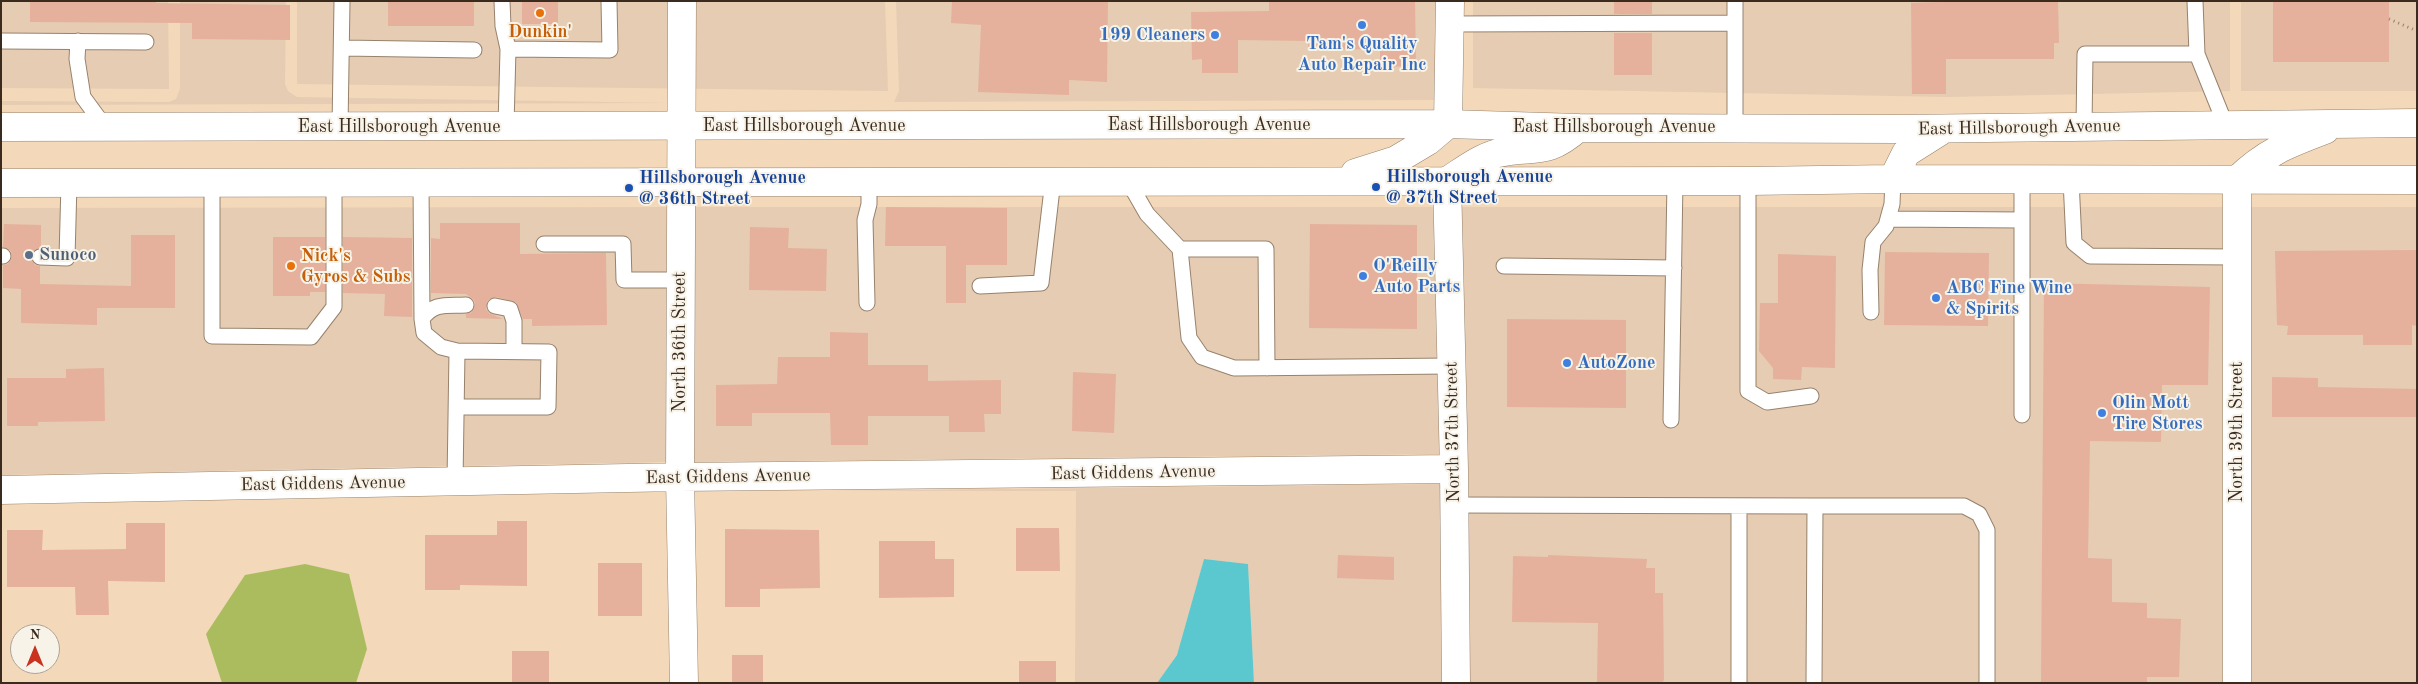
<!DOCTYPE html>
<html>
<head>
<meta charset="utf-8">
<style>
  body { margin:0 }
  #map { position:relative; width:2418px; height:684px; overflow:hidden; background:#f3d9ba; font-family:"Old Standard TT",serif }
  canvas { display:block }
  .frame { position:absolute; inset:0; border:2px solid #3b2a1e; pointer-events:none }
  .north { position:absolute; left:10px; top:624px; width:50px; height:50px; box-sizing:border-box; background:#f7f3e8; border:1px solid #aca397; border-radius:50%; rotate:0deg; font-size:14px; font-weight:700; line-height:20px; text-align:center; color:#3b2a1e }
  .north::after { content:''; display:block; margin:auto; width:18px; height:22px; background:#c8321e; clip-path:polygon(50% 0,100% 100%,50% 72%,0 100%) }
</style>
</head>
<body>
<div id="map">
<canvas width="2418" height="684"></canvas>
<div class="frame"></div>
<div class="north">N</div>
</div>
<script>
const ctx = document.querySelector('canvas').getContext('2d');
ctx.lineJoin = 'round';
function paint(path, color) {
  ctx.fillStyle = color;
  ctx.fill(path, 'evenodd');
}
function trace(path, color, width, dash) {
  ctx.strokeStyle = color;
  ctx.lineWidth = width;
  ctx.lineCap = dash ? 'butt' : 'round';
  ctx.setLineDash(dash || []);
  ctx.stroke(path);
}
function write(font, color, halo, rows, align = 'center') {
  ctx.font = font + ' "Old Standard TT",serif';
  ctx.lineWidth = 4;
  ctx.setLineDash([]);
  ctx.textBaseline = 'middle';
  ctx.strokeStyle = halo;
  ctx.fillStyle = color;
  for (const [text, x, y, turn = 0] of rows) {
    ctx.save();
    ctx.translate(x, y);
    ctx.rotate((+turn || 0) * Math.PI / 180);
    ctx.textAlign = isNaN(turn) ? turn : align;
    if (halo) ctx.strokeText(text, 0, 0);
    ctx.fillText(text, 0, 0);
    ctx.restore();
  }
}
const built = new Path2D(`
  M 1,1 L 168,1 L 169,89 L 1,88 Z
  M 180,1 L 286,1 L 285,84 L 288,91 L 297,97 L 669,103 L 1,105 L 1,101 L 169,102 L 176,99 L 180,89 Z
  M 297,1 L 885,1 L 888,91 L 297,84 Z
  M 896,1 L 1437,1 L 1435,100 L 894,102 L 899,91 Z
  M 1473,1 L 2230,1 L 2230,91 L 1947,97 L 1473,88 Z
  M 2241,1 L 2417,1 L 2417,91 L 2241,91 Z
  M 668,207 L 666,462 L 1,475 L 1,208 Z
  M 694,207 L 1434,207 L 1441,454 L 693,462 Z
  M 1461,207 L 2224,207 L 2224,683 L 1469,683 L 1468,454 Z
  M 2250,207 L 2417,207 L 2417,683 L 2251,683 Z
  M 1441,484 L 1442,683 L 1254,683 L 1248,564 L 1204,559 L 1177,655 L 1157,683 L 1075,683 L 1076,491 L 829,491 Z`);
const green = new Path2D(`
  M 305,564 L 349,574 L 367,649 L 356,683 L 222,683 L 206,634 L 245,575 Z`);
const water = new Path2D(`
  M 1204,559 L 1248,564 L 1254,683 L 1157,683 L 1177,655 Z`);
const building = new Path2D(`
  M 30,1 L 156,1 L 156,3 L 290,5 L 290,40 L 192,39 L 192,23 L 30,22 Z
  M 388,1 L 474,1 L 474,26 L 388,26 Z
  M 522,1 L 558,1 L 558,24 L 522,24 Z
  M 952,1 L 1108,1 L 1107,82 L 1069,80 L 1069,95 L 978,92 L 981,25 L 951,23 Z
  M 1269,1 L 1415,1 L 1416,66 L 1380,67 L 1380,49 L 1308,50 L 1308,41 L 1238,40 L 1238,73 L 1202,73 L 1202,59 L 1192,60 L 1191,12 L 1269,11 Z
  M 1614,1 L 1652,1 L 1652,14 L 1614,14 Z
  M 1968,1 L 2058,1 L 2059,43 L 2054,43 L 2054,59 L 1946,59 L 1946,94 L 1912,94 L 1911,3 Z
  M 2273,1 L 2389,1 L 2389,62 L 2273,62 Z
  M 1614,33 L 1652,33 L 1652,75 L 1614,75 Z
  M 886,207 L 1007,208 L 1007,265 L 966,265 L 966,303 L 946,303 L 946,246 L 885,246 Z
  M 440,223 L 520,223 L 520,254 L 606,253 L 607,325 L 532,326 L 532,319 L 523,319 L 516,302 L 496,297 L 488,300 L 486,309 L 489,313 L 503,319 L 466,318 L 466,314 L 471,313 L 475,305 L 474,300 L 466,294 L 431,293 L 431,238 L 440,239 Z
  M 4,224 L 41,225 L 41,248 L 32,252 L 31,257 L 35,265 L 40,266 L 40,284 L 131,286 L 131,235 L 175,235 L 175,308 L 97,308 L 97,325 L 21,323 L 21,289 L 3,288 L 3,265 L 8,264 L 12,256 L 11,251 L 3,247 Z
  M 1310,224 L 1417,225 L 1417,329 L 1309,328 Z
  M 750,227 L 789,228 L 788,248 L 827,249 L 826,291 L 749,290 Z
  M 273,237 L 325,237 L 325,292 L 310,292 L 310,296 L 273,296 Z
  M 343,237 L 412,238 L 412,317 L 384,316 L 385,294 L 343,293 Z
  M 2417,250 L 2417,326 L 2412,325 L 2412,345 L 2363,345 L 2363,335 L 2287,335 L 2288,326 L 2277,325 L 2275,251 Z
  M 1885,252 L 1989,253 L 1988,326 L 1884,325 Z
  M 1778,254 L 1836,256 L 1835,368 L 1802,367 L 1801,380 L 1773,379 L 1773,368 L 1759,351 L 1760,303 L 1778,303 Z
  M 2044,283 L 2210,287 L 2208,385 L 2162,385 L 2161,442 L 2090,441 L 2088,558 L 2112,559 L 2112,602 L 2147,603 L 2147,618 L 2181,619 L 2179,677 L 2147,677 L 2147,683 L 2041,683 Z
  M 1507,319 L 1626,320 L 1626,408 L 1507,407 Z
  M 830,332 L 868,333 L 868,365 L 928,365 L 928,381 L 1001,380 L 1001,414 L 984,414 L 985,432 L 949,432 L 949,416 L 868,416 L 868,445 L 831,445 L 830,413 L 752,413 L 752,426 L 716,426 L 716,385 L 777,384 L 778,357 L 830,357 Z
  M 104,368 L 105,421 L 38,422 L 38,426 L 7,426 L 7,378 L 66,378 L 66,369 Z
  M 1073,372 L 1116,374 L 1114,433 L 1072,431 Z
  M 2272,377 L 2318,378 L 2318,387 L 2417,389 L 2417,417 L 2272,417 Z
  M 497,521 L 527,521 L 527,586 L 460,585 L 460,590 L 425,590 L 425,535 L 497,535 Z
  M 126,523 L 165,523 L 165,582 L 108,581 L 109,615 L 76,615 L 75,587 L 7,587 L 7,530 L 43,530 L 42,550 L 126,549 Z
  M 1016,528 L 1059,528 L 1060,571 L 1016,571 Z
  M 725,529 L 819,530 L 820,588 L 760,589 L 760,607 L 725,607 Z
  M 879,541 L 935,541 L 935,559 L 954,559 L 954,597 L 879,598 Z
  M 1338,555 L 1394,557 L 1394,580 L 1337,578 Z
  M 1548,555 L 1647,559 L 1646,568 L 1655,568 L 1655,593 L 1663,593 L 1664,680 L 1662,683 L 1597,683 L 1598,623 L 1512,622 L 1513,556 L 1548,557 Z
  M 598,563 L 642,563 L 642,616 L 598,616 Z
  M 512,651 L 549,651 L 549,683 L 512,683 Z
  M 732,655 L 763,655 L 763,683 L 732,683 Z
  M 1019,661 L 1056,661 L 1056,683 L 1019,683 Z`);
const path = new Path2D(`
  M 2389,19 L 2417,31`);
const lane = new Path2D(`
  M 502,1 L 503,26 L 508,49
  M 1735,1 L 1735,127
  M 2195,1 L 2197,54 L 2226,126
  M 1450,24 L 1735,23
  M 1,41 L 146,42
  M 78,41 L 77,59 L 83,97 L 105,127
  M 342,48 L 474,50
  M 506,126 L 508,49 L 610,50 L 609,1
  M 340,127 L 342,1
  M 2084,127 L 2085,54 L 2197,54
  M 2022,179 L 2022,415
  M 2071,180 L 2074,243 L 2090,256 L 2237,257
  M 421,181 L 422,319 L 424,333 L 441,347 L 457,351
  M 1128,181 L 1147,214 L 1180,249 L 1189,338 L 1202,357 L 1234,368 L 1452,366
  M 1748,181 L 1748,391 L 1767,402 L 1811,396
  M 212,182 L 212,336 L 311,337 L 334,307 L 334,182
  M 1888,219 L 2022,220
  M 544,244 L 623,244 L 624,280 L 681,280
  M 1180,249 L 1266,249 L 1267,368
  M 1,256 L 3,256
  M 40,257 L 67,258 L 69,183
  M 1504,266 L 1674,268
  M 980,286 L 1041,283 L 1053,180
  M 867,303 L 865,220 L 869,204 L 869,180
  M 495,306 L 510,309 L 514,321 L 514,351
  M 1871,312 L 1870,270 L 1873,242 L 1886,226 L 1892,204 L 1893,179
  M 422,319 C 434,302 447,306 466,305
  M 1671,420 L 1675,181
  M 455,482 L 457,351 L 549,352 L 548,407 L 457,407
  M 1455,505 L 1815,506 L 1814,683
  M 1739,506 L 1739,683
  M 1815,506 L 1964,506 L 1979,514 L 1987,530 L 1987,683`);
const street = new Path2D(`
  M 682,1 L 680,477 L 684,683
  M 1448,124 L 1450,1
  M 2237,180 L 2237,683
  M 1447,181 L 1454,469 L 1456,683
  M 1,490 L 680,477 L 1454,469`);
const primary = new Path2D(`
  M 1,127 L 1448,124 L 1578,128 L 1899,129 L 2417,123
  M 1355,173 L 1396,160 L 1428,141 L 1448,124
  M 1893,179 L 1906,153 L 1944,129
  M 2237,180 C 2266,152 2288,144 2325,130
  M 1447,181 C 1463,171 1479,158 1498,153 C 1535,145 1545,157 1578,128
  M 1,183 L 1748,181 L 1893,179 L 2417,180`);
const markers = [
  [540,13,5,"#e8710a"],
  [1362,25,5,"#3f7fe0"],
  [1215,35,5,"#3f7fe0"],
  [1376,187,5,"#1a4fb4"],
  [629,188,5,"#1a4fb4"],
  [29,255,5,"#5c6f8a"],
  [291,266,5,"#e8710a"],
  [1363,276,5,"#3f7fe0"],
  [1936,298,5,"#3f7fe0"],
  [1567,363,5,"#3f7fe0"],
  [2102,413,5,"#3f7fe0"]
];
const foodNames = [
  ["Dunkin'",540,32],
  ["Nick's",301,256,"left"],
  ["Gyros & Subs",301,277,"left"]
];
const shopNames = [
  ["199 Cleaners",1205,35,"right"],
  ["Tam's Quality",1362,44,"center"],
  ["Auto Repair Inc",1362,65,"center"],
  ["O'Reilly",1373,266],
  ["Auto Parts",1373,287],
  ["ABC Fine Wine",1946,288],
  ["& Spirits",1946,309],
  ["AutoZone",1577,363],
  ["Olin Mott",2112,403],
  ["Tire Stores",2112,424]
];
const streetNames = [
  ["East Hillsborough Avenue",1209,125],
  ["East Hillsborough Avenue",804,126],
  ["East Hillsborough Avenue",399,127],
  ["East Hillsborough Avenue",1614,127],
  ["East Hillsborough Avenue",2019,128,-1],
  ["North 36th Street",680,342,-90],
  ["North 37th Street",1453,432,-91],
  ["North 39th Street",2237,432,-90],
  ["East Giddens Avenue",1133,473,-1],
  ["East Giddens Avenue",728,477,-1],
  ["East Giddens Avenue",323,484,-1]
];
const transitNames = [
  ["Hillsborough Avenue",1386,177],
  ["@ 37th Street",1386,198],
  ["Hillsborough Avenue",639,178],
  ["@ 36th Street",639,199]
];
const serviceNames = [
  ["Sunoco",39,255]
];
paint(built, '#e5ccb3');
paint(green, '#abbc5f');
paint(water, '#5bc8d0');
paint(building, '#e5b19c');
trace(lane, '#97826c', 17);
trace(street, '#97826c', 29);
trace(primary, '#97826c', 29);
trace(path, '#97826c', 3, [1, 4]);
trace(lane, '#fff', 15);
trace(street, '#fff', 28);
trace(primary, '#fff', 28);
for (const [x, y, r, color] of markers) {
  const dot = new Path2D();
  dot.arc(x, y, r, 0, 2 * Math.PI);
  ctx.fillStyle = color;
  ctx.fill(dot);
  trace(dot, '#f7f3e8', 2);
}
write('bold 18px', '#c56008', '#f7f3e8', foodNames);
write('bold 18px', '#366cbe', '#f7f3e8', shopNames, 'left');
write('18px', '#3b2a1e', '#f7f3e8', streetNames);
write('bold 18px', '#164399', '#f7f3e8', transitNames, 'left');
write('bold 18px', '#4e5e75', '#f7f3e8', serviceNames, 'left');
</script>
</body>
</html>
